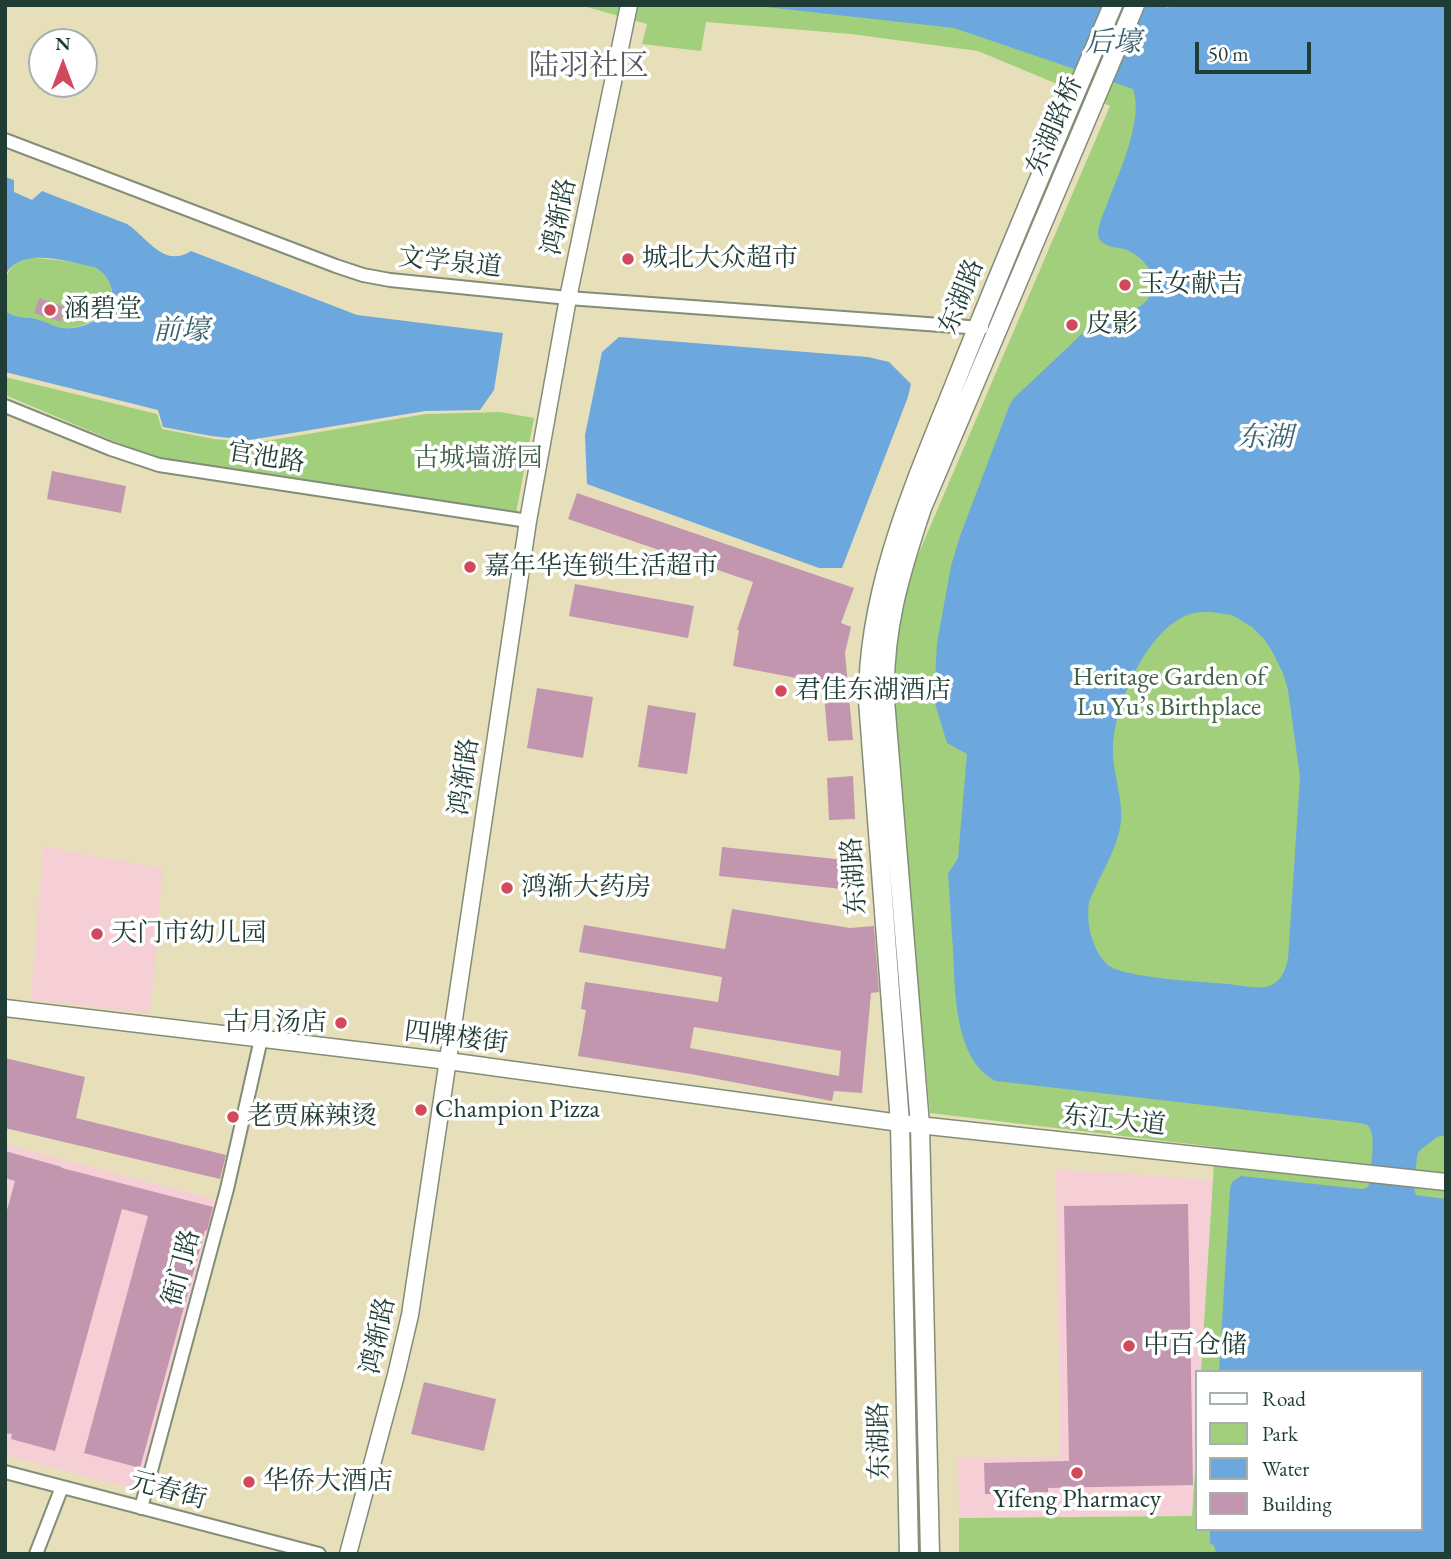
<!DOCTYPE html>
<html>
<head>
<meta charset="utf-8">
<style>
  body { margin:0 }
  #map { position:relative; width:1451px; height:1559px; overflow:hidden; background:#e6dfba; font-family:"EB Garamond",serif }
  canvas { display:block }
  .frame { position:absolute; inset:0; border:7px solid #1f3d34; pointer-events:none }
  .legend { position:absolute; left:1195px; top:1370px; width:228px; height:161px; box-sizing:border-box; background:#fff; border:2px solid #a5b1ae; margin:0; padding:9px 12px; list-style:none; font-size:21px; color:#1f3d34 }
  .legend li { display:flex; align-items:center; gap:14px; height:35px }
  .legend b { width:35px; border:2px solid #a5b1ae }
  .north { position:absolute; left:28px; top:28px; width:70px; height:70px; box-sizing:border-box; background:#fff; border:2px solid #a5b1ae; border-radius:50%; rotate:0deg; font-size:19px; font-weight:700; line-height:28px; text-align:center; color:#1f3d34 }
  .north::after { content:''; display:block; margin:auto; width:24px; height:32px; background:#d1495b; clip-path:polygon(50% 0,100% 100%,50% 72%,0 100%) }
  .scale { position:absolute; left:1195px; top:42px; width:116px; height:32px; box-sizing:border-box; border:4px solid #1f3d34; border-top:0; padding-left:9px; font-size:21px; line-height:24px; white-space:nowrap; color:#1f3d34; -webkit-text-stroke:5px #fff; paint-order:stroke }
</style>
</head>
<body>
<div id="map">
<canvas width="1451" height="1559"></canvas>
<div class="frame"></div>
<ul class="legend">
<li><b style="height:9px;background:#fff"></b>Road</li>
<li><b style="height:19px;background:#a2cf7c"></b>Park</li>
<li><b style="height:19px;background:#6ca8dd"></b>Water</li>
<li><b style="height:19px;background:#c296ae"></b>Building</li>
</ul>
<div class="north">N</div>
<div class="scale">50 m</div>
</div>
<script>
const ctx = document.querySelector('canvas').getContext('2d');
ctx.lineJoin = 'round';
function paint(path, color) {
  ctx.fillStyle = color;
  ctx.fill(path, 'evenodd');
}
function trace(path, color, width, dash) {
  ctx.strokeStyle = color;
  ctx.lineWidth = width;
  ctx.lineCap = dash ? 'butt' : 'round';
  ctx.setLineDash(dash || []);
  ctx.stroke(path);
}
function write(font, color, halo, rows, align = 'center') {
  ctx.font = font + ' "EB Garamond","Noto Serif SC",serif';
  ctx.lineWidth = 7;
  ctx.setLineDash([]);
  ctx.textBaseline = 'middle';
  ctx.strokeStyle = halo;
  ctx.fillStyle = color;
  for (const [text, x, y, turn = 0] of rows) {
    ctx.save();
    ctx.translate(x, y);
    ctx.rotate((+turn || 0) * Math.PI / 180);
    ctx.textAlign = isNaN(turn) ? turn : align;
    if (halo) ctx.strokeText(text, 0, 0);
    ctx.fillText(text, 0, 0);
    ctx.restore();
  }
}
const built = new Path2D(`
  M 43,846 L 163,869 L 150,1013 L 31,1000 Z
  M 5,1144 L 217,1200 L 138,1490 L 5,1455 Z
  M 1056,1169 L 1213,1180 L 1201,1372 L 1197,1372 L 1197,1436 L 1192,1516 L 959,1517 L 958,1458 L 1060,1457 Z`);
const green = new Path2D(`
  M 580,5 L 1446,5 L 1446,1554 L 959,1554 L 959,1518 L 1192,1516 L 1197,1438 L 1197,1529 L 1421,1529 L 1421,1372 L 1201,1372 L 1215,1147 L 930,1113 L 895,747 L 891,684 L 897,632 L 912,569 L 1110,106 L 978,51 L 851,34 L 706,22 L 701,51 L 642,44 L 647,24 Z
  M 29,258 C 41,257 88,263 99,269 C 103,272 106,276 109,281 C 123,311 87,330 61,328 C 52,327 45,321 36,319 C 23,316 18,319 5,311 C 5,287 0,265 29,258 Z
  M 5,377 L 157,414 L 162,429 L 214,439 L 254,443 L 426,414 L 500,412 L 534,418 L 516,513 L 154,458 L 5,395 Z`);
const water = new Path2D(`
  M 748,5 L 1161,5 L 1167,8 L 1176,5 L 1446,5 L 1446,1135 L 1437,1137 L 1419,1151 L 1417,1156 L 1414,1189 L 1416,1195 L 1446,1199 L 1446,1554 L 1216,1554 C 1215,1548 1215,1545 1210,1543 L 1210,1529 L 1421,1529 L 1421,1372 L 1219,1372 L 1230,1189 L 1232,1182 L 1241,1176 L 1361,1189 L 1366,1188 L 1369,1185 C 1370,1172 1376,1138 1370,1129 C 1368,1124 1365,1124 1360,1123 L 996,1081 C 954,1061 955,989 953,949 C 951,924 950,899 948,874 L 958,858 L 967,754 L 947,743 L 934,700 L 937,643 L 951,566 L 960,536 L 1010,404 L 1014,398 C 1031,382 1048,366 1065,350 C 1075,341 1085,329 1097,322 C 1114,312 1138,315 1149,297 C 1161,278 1145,258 1127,250 C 1120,247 1108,248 1102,242 C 1099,240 1098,237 1098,233 C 1099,223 1104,212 1108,202 C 1119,172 1144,120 1133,89 L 954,28 ZM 1211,612 L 1232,615 L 1252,627 L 1264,639 L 1272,651 L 1283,673 L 1288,690 L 1300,777 L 1288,959 C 1285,972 1280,984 1266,987 C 1254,989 1240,985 1228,984 C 1194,981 1158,980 1125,972 C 1118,970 1110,968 1106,963 C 1091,948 1086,921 1089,902 C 1098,879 1116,851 1120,828 C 1125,801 1112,774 1113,748 C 1114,706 1145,634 1185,616 C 1193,612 1202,612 1211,612 Z
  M 5,177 L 14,180 L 14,192 L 32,200 L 42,191 L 127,224 C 147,237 164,269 191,251 L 357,315 L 503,333 L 494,390 L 480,410 L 425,411 L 250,440 L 211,436 L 163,427 L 158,410 L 5,372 L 5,311 C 18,319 23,316 36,319 C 50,322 55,330 72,328 C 85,327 102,319 109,308 C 118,293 108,273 94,267 C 67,262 20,245 5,276 Z
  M 619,337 L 868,357 L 889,362 L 911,384 L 908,397 L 842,568 L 819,568 L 587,484 L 585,435 L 602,352 Z`);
const building = new Path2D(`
  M 39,298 L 65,307 L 61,322 L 34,313 Z
  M 52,471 L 126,486 L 121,513 L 47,499 Z
  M 577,493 L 854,588 L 841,623 L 851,627 L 845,653 L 853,740 L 828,741 L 823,683 L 733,666 L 739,630 L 737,630 L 753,582 L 568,519 Z
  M 575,584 L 694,606 L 688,638 L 569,616 Z
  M 537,688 L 593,697 L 583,758 L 527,748 Z
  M 648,705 L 696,713 L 687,774 L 638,767 Z
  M 853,776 L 855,819 L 829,820 L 827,778 Z
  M 722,847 L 845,860 L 842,889 L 719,876 Z
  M 732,909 L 850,928 L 874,926 L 879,992 L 871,993 L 862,1093 L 834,1091 L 832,1101 L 691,1074 L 578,1056 L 586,1010 L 581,1009 L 585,982 L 718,1002 L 722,977 L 579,952 L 584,925 L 725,949 ZM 694,1027 L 841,1051 L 839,1076 L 690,1048 Z
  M 5,1058 L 85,1077 L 76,1118 L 226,1155 L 220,1179 L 5,1128 Z
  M 5,1151 L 62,1167 L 62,1168 L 213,1207 L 207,1231 L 205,1230 L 140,1468 L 84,1453 L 148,1216 L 122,1209 L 55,1451 L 11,1439 L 12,1434 L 5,1433 L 5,1217 L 15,1181 L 5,1178 Z
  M 1188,1204 L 1193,1485 L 1048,1488 L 1048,1492 L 985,1494 L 984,1463 L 1069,1461 L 1064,1206 Z
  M 424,1382 L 496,1399 L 484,1451 L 411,1434 Z`);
const minor = new Path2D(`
  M 5,140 L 336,266 L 363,275 L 390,280 L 568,298 L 982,328
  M 5,406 L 111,449 L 159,465 L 528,521
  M 5,1472 L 319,1554
  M 141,1508 L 227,1189 L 261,1039
  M 36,1554 L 62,1487`);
const tertiary = new Path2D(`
  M 5,1008 L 448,1061 L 900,1123 L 1446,1182
  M 348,1554 L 396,1375 L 410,1315 L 528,521 L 568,298 L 629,5`);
const secondary = new Path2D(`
  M 909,1554 L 900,1123 L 868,700 C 868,584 918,477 960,371 C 1009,248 1061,127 1113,5
  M 930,1554 L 920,1125 L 885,700 C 883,629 900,574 922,508 L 1135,5`);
const markers = [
  [628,259,7,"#d1495b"],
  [1125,285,7,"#d1495b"],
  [50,310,7,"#d1495b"],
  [1072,325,7,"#d1495b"],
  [470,567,7,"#d1495b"],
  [781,691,7,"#d1495b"],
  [507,888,7,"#d1495b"],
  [97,934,7,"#d1495b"],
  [341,1023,7,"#d1495b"],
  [421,1110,7,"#d1495b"],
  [233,1117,7,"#d1495b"],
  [1129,1346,7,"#d1495b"],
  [1077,1473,7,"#d1495b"],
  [249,1482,7,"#d1495b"]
];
const streetNames = [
  ["东湖路桥",1055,126,-67],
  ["鸿渐路",560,217,-78],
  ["文学泉道",450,263,6],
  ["东湖路",962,297,-68],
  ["官池路",266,458,9],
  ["鸿渐路",465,777,-82],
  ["东湖路",855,876,-94],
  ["四牌楼街",456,1038,7],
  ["东江大道",1114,1121,6],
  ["衙门路",182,1268,-75],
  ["鸿渐路",379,1336,-78],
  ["东湖路",880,1441,-91],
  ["元春街",168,1491,15]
];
const poiNames = [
  ["城北大众超市",642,259],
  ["玉女献吉",1139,285],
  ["涵碧堂",64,310],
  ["皮影",1086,325],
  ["嘉年华连锁生活超市",484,567],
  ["君佳东湖酒店",795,691],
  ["鸿渐大药房",521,888],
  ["天门市幼儿园",111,934],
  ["古月汤店",327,1023,"right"],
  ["Champion Pizza",435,1110],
  ["老贾麻辣烫",247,1117],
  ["中百仓储",1143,1346],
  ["华侨大酒店",263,1482],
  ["Yifeng Pharmacy",1077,1500,"center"]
];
const parkNames = [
  ["古城墙游园",478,459],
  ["Heritage Garden of",1169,678],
  ["Lu Yu’s Birthplace",1169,708]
];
const waterNames = [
  ["后壕",1113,43],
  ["前壕",181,331],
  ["东湖",1265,438]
];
const quarterNames = [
  ["陆羽社区",589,67]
];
paint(built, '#f6cfd6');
paint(green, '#a2cf7c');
paint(water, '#6ca8dd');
paint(building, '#c296ae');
trace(minor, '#828e77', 16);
trace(tertiary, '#828e77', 19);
trace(secondary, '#828e77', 21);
trace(minor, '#fff', 12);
trace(tertiary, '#fff', 16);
trace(secondary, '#fff', 18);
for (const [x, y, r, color] of markers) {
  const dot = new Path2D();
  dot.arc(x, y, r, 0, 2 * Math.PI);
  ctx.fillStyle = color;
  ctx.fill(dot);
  trace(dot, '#fff', 2.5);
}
write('26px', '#1f3d34', '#fff', streetNames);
write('26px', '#1f3d34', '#fff', poiNames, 'left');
write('26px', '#406246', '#fff', parkNames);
write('italic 28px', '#3a626f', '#fff', waterNames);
write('30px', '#585c5f', '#fff', quarterNames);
</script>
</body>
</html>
